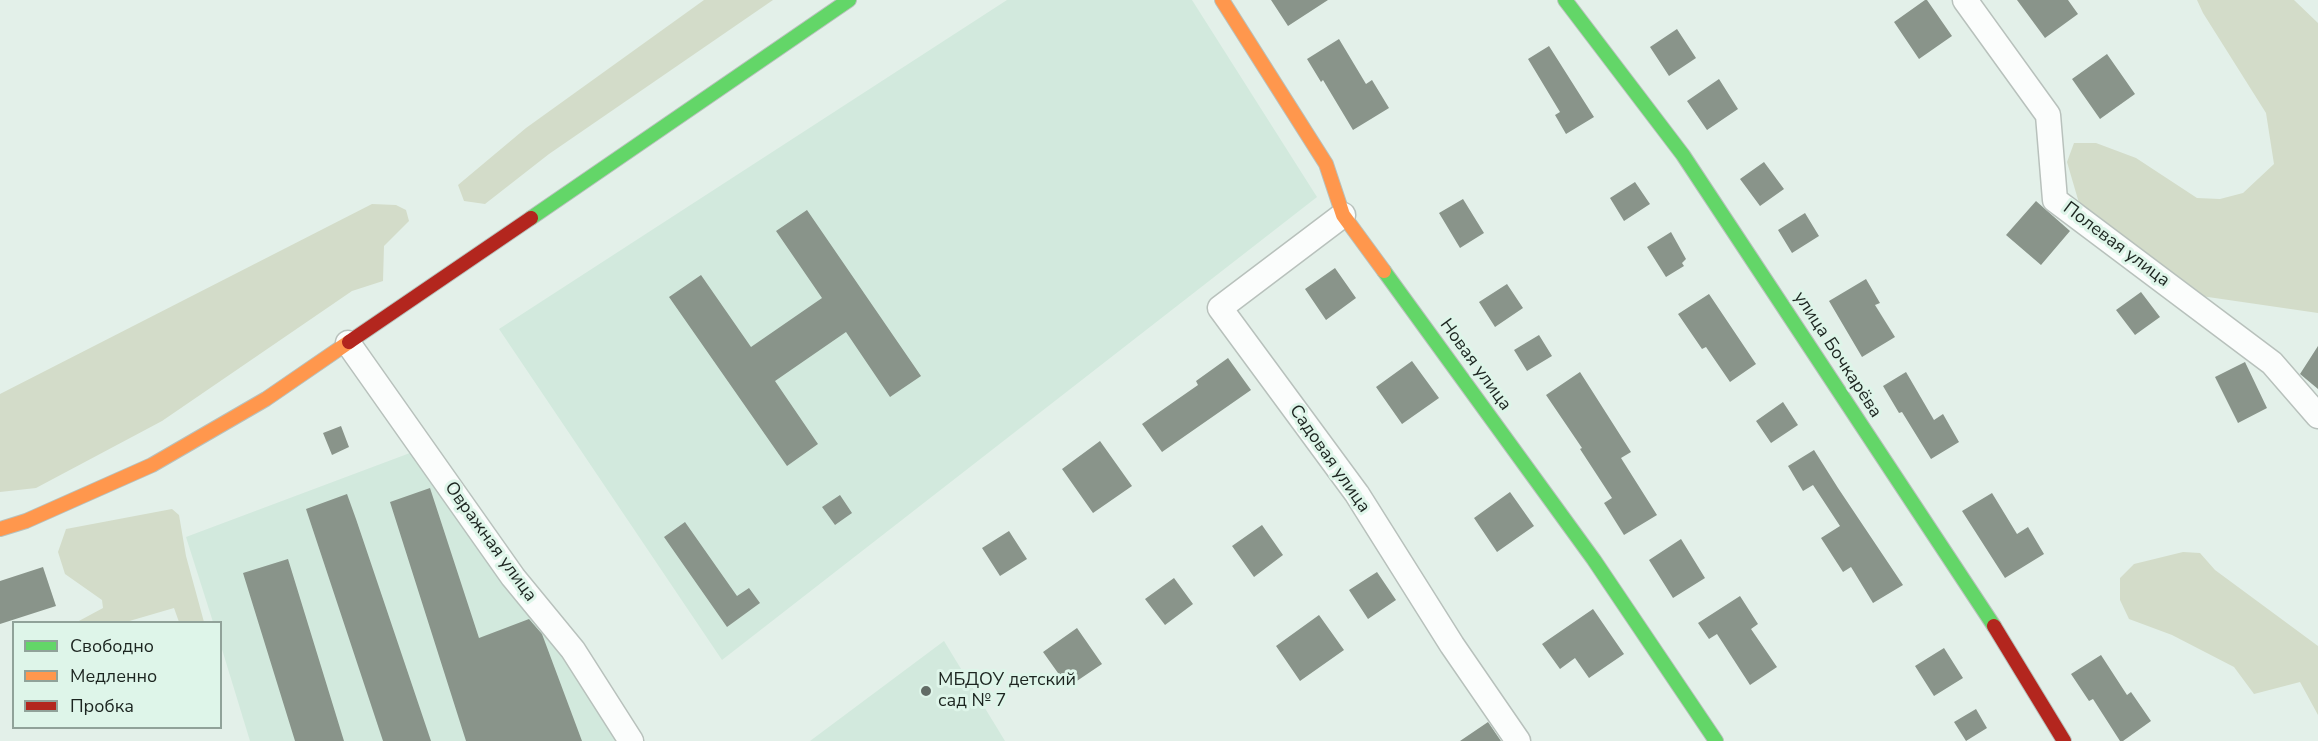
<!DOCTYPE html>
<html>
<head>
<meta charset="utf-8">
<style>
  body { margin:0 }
  #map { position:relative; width:2318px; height:741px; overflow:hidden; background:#e3f0e9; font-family:"Nunito Sans",sans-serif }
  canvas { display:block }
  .legend { position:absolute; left:12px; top:621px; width:210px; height:108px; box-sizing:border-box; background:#def5e9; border:2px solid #90a299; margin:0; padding:8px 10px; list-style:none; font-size:18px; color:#1c2520 }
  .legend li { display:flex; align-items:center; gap:12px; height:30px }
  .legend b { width:30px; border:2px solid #90a299 }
</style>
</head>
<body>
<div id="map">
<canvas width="2318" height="741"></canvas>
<ul class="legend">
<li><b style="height:8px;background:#63d668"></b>Свободно</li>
<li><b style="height:8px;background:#ff974d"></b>Медленно</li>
<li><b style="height:8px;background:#b3261e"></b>Пробка</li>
</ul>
</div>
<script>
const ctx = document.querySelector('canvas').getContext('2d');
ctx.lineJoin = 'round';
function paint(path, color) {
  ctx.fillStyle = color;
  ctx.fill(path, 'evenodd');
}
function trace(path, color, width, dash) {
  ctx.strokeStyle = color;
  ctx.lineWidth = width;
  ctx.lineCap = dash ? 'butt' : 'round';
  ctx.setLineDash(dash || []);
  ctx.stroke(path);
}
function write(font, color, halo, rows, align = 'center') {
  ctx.font = font + ' "Nunito Sans",sans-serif';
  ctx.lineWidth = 6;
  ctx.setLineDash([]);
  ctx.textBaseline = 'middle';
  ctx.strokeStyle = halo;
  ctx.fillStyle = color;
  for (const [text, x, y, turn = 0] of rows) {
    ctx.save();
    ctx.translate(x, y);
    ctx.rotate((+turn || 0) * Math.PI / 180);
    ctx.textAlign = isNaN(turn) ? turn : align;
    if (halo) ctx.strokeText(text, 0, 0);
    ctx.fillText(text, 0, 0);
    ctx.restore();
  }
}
const built = new Path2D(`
  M 1007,0 L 1192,0 L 1317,197 L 722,660 L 499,329 Z
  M 410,453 L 539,617 L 616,741 L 250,741 L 221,646 L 220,622 L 213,622 L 186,537 Z
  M 944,641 L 1005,741 L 810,741 Z`);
const green = new Path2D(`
  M 704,0 L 773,0 L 549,154 L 485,204 L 464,201 L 458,185 L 526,128 Z
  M 2197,0 L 2294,0 L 2318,23 L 2318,313 L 2201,296 L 2092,219 L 2079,203 L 2067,162 L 2074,143 L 2096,143 L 2136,158 L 2197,198 L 2220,199 L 2243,193 L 2274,164 L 2266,113 L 2203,13 Z
  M 372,204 L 396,205 L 406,210 L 409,221 L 384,246 L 383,281 L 352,291 L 162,421 L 36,488 L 0,492 L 0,394 Z
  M 172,509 L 179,515 L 186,556 L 204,622 L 179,622 L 174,608 L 126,622 L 77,622 L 103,608 L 102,600 L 65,574 L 58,552 L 66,529 Z
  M 2183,552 L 2200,553 L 2215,570 L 2318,646 L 2318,715 L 2300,682 L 2254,694 L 2234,667 L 2172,635 L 2129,619 L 2120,600 L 2120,578 L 2134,564 Z`);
const building = new Path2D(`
  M 1271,0 L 1328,0 L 1288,26 Z
  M 1925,0 L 1927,0 L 1952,36 L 1919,59 L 1894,22 Z
  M 2017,0 L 2068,0 L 2078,14 L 2045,38 Z
  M 1677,29 L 1696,58 L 1669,76 L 1650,47 Z
  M 1339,39 L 1366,84 L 1372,80 L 1389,108 L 1353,130 L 1323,80 L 1321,82 L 1307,59 Z
  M 1549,46 L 1594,117 L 1566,134 L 1555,115 L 1560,112 L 1528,59 Z
  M 2107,54 L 2135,94 L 2100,119 L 2072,79 Z
  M 1719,79 L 1738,109 L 1707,130 L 1687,101 Z
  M 1764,162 L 1784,189 L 1760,206 L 1740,179 Z
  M 1635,182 L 1650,204 L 1624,221 L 1610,198 Z
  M 1463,199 L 1484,233 L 1460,248 L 1439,213 Z
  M 2036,201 L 2070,231 L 2041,265 L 2006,235 Z
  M 807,210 L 921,376 L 890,397 L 846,332 L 775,381 L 818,444 L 787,466 L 669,297 L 701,275 L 751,347 L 822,298 L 776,231 Z
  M 1805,213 L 1819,236 L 1792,253 L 1778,230 Z
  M 1671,232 L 1686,259 L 1682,263 L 1684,266 L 1666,277 L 1647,247 Z
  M 1335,268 L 1356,298 L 1326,320 L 1305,289 Z
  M 1866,279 L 1880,303 L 1875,305 L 1895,337 L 1862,357 L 1829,301 Z
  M 1507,284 L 1523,308 L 1495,327 L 1479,302 Z
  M 2141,292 L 2160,317 L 2135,335 L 2116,310 Z
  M 1709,294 L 1756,364 L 1730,382 L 1706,347 L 1702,349 L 1678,314 Z
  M 1539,335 L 1552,356 L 1527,371 L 1514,350 Z
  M 2318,346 L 2318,389 L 2300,374 Z
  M 1228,358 L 1251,390 L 1162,452 L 1142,424 L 1198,385 L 1196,381 Z
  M 1412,361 L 1439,398 L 1402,424 L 1376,387 Z
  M 2245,362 L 2267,408 L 2238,423 L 2215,377 Z
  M 1580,372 L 1631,452 L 1621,458 L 1657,515 L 1624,535 L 1604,503 L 1612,498 L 1580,449 L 1582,448 L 1546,395 Z
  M 1906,372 L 1934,420 L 1943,414 L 1959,442 L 1931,459 L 1902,412 L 1899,413 L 1883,386 Z
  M 1783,402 L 1798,425 L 1771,443 L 1756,421 Z
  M 341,426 L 349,447 L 332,455 L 323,433 Z
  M 1100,441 L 1132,486 L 1093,513 L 1062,469 Z
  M 1814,450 L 1838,488 L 1903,585 L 1873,603 L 1851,567 L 1843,572 L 1821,538 L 1840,526 L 1813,485 L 1803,491 L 1788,466 Z
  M 430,488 L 479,638 L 529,619 L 542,634 L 582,741 L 466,741 L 390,502 Z
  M 1510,492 L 1534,526 L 1497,552 L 1474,518 Z
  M 1992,493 L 2017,534 L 2028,527 L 2044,554 L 2005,578 L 1962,511 Z
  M 347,494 L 356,519 L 431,741 L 383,741 L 306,509 Z
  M 840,495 L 852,513 L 835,525 L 822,507 Z
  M 685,522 L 737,596 L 749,588 L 760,603 L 727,627 L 664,537 Z
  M 1262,525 L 1283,555 L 1254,577 L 1232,546 Z
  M 1009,531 L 1027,559 L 1000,576 L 982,548 Z
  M 1681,539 L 1705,578 L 1673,598 L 1649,560 Z
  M 288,559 L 344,741 L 295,741 L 243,573 Z
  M 43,567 L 56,606 L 0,624 L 0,581 Z
  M 1377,572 L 1396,600 L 1368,619 L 1349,590 Z
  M 1174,578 L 1193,604 L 1165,625 L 1145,599 Z
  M 1740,596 L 1758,624 L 1751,629 L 1777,667 L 1750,685 L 1717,634 L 1709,639 L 1698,623 Z
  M 1593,609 L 1624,654 L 1589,678 L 1575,658 L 1560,669 L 1542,644 Z
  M 1319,615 L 1344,650 L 1300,681 L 1276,646 Z
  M 1077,628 L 1102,664 L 1068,687 L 1043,652 Z
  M 1944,648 L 1963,678 L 1934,696 L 1915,666 Z
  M 2101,655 L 2127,695 L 2131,692 L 2151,721 L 2123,741 L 2120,741 L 2093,699 L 2089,701 L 2071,674 Z
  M 1976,709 L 1987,728 L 1966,741 L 1954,722 Z
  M 1488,722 L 1501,741 L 1460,741 Z`);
const street = new Path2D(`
  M 1965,0 L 2048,115 L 2055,200 L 2272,363 L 2318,416
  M 1343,215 L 1220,308 L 1357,494 L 1452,645 L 1518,741
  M 348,343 L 513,577 L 573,650 L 631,741`);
const fast = new Path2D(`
  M 1565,0 L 1683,155 L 1994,626
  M 531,218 L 849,0
  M 1384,271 L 1594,560 L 1716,741`);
const slow = new Path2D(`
  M 1222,0 L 1326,164 L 1343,215 L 1384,271
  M 0,529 L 26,521 L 152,465 L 266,399 L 349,342`);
const jam = new Path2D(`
  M 349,342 L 531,218
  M 1994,626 L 2064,741`);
const markers = [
  [926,691,6,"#626c66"]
];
const streetNames = [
  ["Полевая улица",2116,245,37],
  ["улица Бочкарёва",1837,355,57],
  ["Новая улица",1475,365,54],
  ["Садовая улица",1329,459,55],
  ["Овражная улица",490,542,54]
];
const poiNames = [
  ["МБДОУ детский",938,681],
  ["сад № 7",938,702]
];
paint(built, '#d2e9dd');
paint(green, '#d3dcc9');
paint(building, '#89948a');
trace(street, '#b8c1bc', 27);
trace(fast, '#b8c1bc', 16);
trace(slow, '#b8c1bc', 16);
trace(jam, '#b8c1bc', 16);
trace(street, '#fbfdfc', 24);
trace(fast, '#63d668', 14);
trace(slow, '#ff974d', 14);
trace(jam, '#b3261e', 14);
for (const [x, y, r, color] of markers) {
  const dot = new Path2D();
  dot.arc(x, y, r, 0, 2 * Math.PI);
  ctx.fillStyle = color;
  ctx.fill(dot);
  trace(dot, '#def5e9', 2);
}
write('18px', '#1c2520', '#def5e9', streetNames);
write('18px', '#1c2520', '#def5e9', poiNames, 'left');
</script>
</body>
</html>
